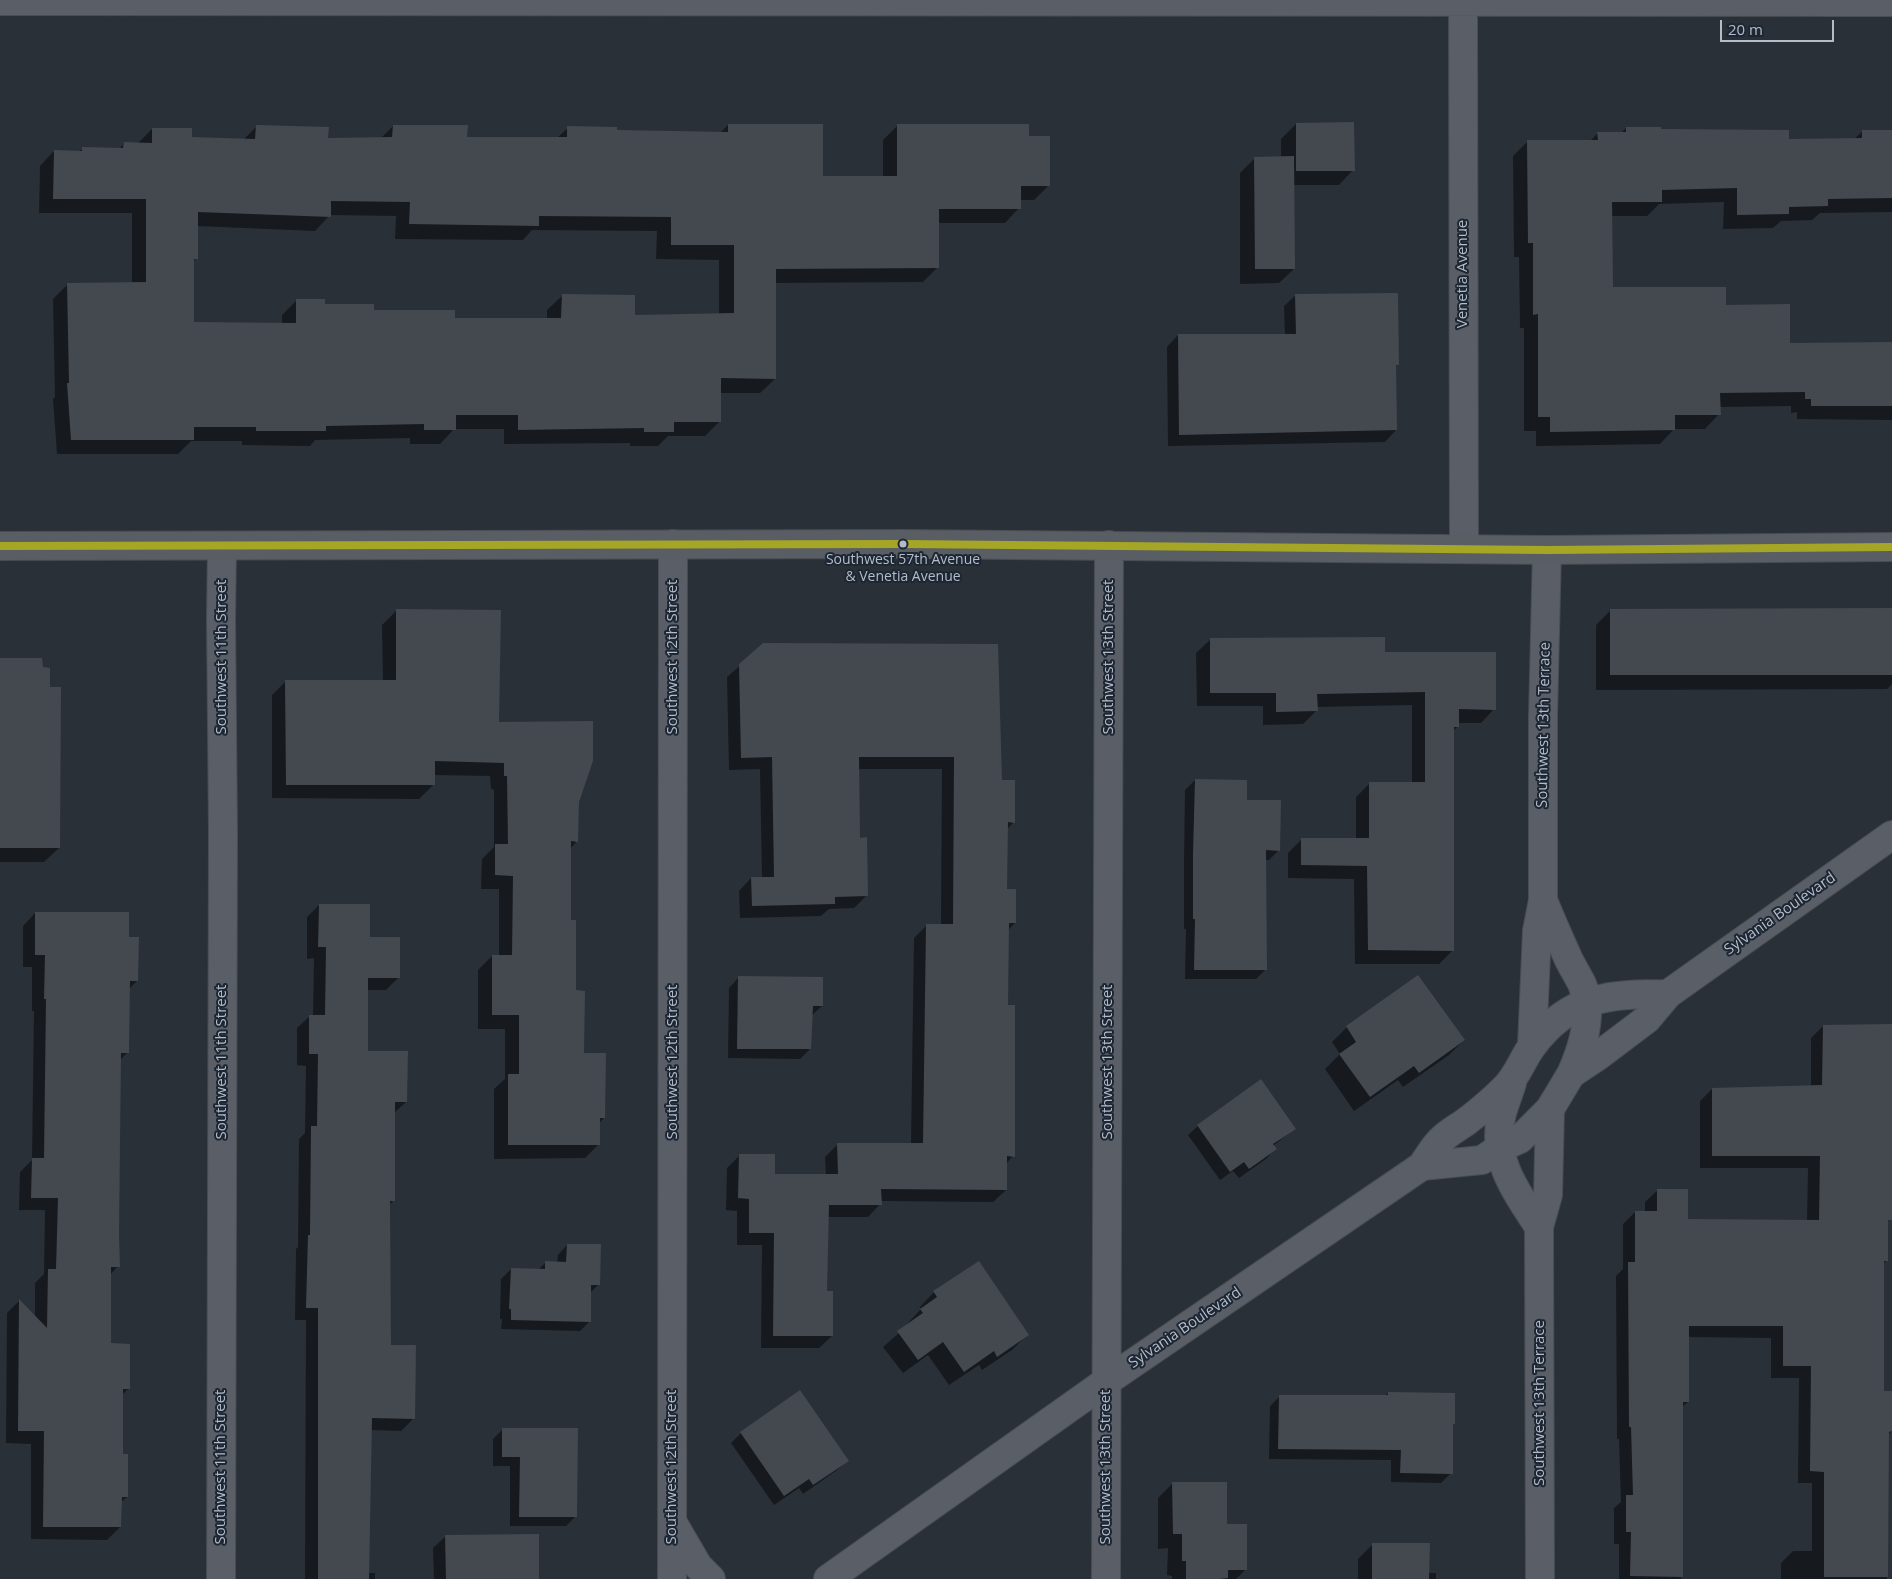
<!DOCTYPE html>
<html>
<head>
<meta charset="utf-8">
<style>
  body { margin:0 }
  #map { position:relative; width:1892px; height:1579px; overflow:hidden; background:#2a3038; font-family:"Open Sans",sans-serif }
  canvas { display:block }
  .scale { position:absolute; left:1720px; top:20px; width:114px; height:22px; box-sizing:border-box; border:2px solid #b4bcc9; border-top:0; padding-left:6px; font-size:15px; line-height:18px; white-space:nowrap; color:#b4bcc9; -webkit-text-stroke:4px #1d2633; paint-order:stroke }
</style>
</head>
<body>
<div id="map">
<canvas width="1892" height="1579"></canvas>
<div class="scale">20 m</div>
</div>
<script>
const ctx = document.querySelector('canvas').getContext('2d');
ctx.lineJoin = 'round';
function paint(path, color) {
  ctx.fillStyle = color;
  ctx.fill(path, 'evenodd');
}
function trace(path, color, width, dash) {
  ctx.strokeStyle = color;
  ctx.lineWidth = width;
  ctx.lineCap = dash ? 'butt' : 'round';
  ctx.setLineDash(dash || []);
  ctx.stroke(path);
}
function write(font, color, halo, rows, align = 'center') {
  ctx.font = font + ' "Open Sans",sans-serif';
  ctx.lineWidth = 4;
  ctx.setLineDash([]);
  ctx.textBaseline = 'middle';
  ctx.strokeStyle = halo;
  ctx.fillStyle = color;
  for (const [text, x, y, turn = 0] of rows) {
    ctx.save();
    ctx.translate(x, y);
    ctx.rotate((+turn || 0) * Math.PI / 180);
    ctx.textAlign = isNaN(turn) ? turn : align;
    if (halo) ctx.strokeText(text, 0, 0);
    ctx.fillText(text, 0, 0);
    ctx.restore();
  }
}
const shadow = new Path2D(`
  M 1296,124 L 1353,170 L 1339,185 L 1293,185 L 1294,269 L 1279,283 L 1240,284 L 1240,173 L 1255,158 L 1281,158 L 1281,139 Z
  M 728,125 L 822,177 L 883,177 L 883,140 L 898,125 L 1028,138 L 1049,185 L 1034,200 L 1019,200 L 1019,208 L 1005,223 L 938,223 L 938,267 L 923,282 L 775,283 L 775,379 L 760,393 L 720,393 L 720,421 L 705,436 L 668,436 L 658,446 L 630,446 L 630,443 L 504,444 L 504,429 L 454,429 L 440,444 L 410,444 L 410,438 L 315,440 L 310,446 L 242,445 L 242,441 L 191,441 L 178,454 L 57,454 L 53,399 L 55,397 L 53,299 L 68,284 L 132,283 L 132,213 L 39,213 L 40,166 L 54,151 L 79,152 L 83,148 L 119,149 L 124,144 L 137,144 L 152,129 L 191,138 L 243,140 L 256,127 L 327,139 L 381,138 L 393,126 L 466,138 L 557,138 L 568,128 L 616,132 L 720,133 ZM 330,215 L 396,216 L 395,239 L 523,240 L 532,230 L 657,231 L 656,259 L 719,260 L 719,314 L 633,316 L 562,296 L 547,310 L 547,319 L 454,319 L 373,311 L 297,300 L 282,315 L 282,324 L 193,323 L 192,262 L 197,258 L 197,226 L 315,231 Z
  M 1626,128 L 1788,140 L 1854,139 L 1863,131 L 1892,131 L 1892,212 L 1820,213 L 1812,220 L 1781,221 L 1773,228 L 1723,229 L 1724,202 L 1659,204 L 1647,216 L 1611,216 L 1612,289 L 1724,306 L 1789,344 L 1892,343 L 1892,420 L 1797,419 L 1797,412 L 1791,413 L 1791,406 L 1719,407 L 1719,414 L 1705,429 L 1674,429 L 1660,444 L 1536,446 L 1536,431 L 1524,431 L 1524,328 L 1520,328 L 1519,257 L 1514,257 L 1513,156 L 1527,142 L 1590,141 L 1598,133 L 1621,133 Z
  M 1296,295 L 1398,364 L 1395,367 L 1396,430 L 1385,442 L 1168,446 L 1167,347 L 1178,335 L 1285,335 L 1284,306 Z
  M 1611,610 L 1892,610 L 1892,684 L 1887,689 L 1596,690 L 1596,625 Z
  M 396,611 L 498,723 L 578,801 L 577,841 L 570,849 L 570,921 L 575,991 L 583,1055 L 604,1118 L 599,1123 L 599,1144 L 585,1158 L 494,1159 L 494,1089 L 505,1079 L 505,1029 L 478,1029 L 478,970 L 492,956 L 499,956 L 499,889 L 481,889 L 482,859 L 494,847 L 494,790 L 491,789 L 490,776 L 433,775 L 433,785 L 419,799 L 272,798 L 272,695 L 286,681 L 383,682 L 382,625 Z
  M 1210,640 L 1384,653 L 1494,709 L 1481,723 L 1458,723 L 1458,726 L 1453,731 L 1453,950 L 1439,964 L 1355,964 L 1354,879 L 1288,878 L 1288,853 L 1301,840 L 1356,839 L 1356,797 L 1369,784 L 1412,783 L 1412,705 L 1316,707 L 1316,711 L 1303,724 L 1263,725 L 1263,706 L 1197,706 L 1196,653 Z
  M 764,645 L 1001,782 L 1014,822 L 1007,829 L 1006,890 L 1015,923 L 1008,930 L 1007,1006 L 1013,1156 L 1006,1164 L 1006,1190 L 993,1202 L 880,1201 L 880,1204 L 868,1217 L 828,1217 L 825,1293 L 832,1336 L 819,1348 L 761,1348 L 762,1245 L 737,1245 L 737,1211 L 726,1210 L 727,1168 L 739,1156 L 773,1175 L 826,1176 L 825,1157 L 838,1144 L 911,1145 L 914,938 L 927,925 L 941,925 L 942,769 L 857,769 L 858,839 L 866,896 L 854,908 L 829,909 L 821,916 L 740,918 L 739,891 L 751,878 L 762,878 L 760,769 L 729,770 L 727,677 Z
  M 0,659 L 59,848 L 44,862 L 0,862 Z
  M 1195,780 L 1246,801 L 1279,850 L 1269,860 L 1265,860 L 1266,969 L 1256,979 L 1185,979 L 1186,929 L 1184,929 L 1184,864 L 1185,790 Z
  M 319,905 L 369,938 L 399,977 L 386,990 L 367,990 L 367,1052 L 406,1102 L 394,1113 L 394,1200 L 389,1205 L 390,1346 L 414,1418 L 401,1431 L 370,1430 L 368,1573 L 375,1573 L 375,1579 L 305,1579 L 306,1320 L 295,1320 L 296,1249 L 298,1247 L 299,1139 L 305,1133 L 306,1066 L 297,1065 L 297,1028 L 310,1016 L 313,1016 L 314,958 L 307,959 L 307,917 Z
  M 35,913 L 128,938 L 137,981 L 129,989 L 128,1052 L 120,1060 L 118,1266 L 110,1275 L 109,1345 L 129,1388 L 122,1395 L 122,1456 L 127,1497 L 120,1503 L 120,1527 L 107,1540 L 31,1539 L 31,1444 L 6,1443 L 7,1313 L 19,1301 L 35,1318 L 35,1283 L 44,1274 L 45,1210 L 19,1210 L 20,1172 L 32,1160 L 34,1011 L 32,1011 L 32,967 L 23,967 L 23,926 Z
  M 738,978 L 822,1006 L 811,1016 L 810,1049 L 800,1059 L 728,1058 L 729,988 Z
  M 1892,1025 L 1890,1219 L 1886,1223 L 1887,1260 L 1883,1264 L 1883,1392 L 1892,1431 L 1888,1435 L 1887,1579 L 1781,1579 L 1781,1563 L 1793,1551 L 1812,1551 L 1812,1483 L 1798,1483 L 1799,1378 L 1771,1378 L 1771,1338 L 1687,1337 L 1688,1402 L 1682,1407 L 1681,1579 L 1619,1579 L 1619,1544 L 1614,1544 L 1614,1508 L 1621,1502 L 1619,1439 L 1617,1439 L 1616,1276 L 1623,1269 L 1623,1224 L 1635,1212 L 1645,1212 L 1645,1202 L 1658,1190 L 1687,1220 L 1807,1221 L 1808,1168 L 1700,1168 L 1700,1101 L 1712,1089 L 1811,1086 L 1811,1038 L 1823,1026 Z
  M 1347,1027 L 1464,1040 L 1449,1055 L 1403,1087 L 1398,1080 L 1354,1111 L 1325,1069 L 1340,1054 L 1332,1042 Z
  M 1198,1126 L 1294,1129 L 1273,1146 L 1275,1149 L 1266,1159 L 1239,1178 L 1233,1171 L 1220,1180 L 1188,1135 Z
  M 567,1245 L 598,1285 L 590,1293 L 590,1321 L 580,1331 L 501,1329 L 502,1319 L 500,1319 L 501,1279 L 511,1269 L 538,1270 L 545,1263 L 557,1263 L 558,1255 Z
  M 934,1292 L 1027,1335 L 1012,1350 L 982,1370 L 979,1365 L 949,1385 L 928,1355 L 903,1373 L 883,1347 L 907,1326 L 906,1325 L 921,1309 L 920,1307 Z
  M 800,1392 L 847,1461 L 837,1470 L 803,1494 L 799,1488 L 774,1505 L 731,1443 L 741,1433 Z
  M 1388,1393 L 1454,1424 L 1452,1426 L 1451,1473 L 1441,1483 L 1391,1482 L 1391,1460 L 1269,1459 L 1270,1406 L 1280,1396 L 1385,1396 Z
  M 503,1429 L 576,1516 L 566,1526 L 510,1526 L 510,1466 L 493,1466 L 493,1439 Z
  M 1172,1484 L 1226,1526 L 1246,1569 L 1236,1579 L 1172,1579 L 1172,1576 L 1167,1575 L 1168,1548 L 1158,1549 L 1158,1498 Z
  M 446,1536 L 538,1579 L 434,1579 L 433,1548 Z
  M 1373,1544 L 1428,1573 L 1436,1573 L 1436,1579 L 1358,1579 L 1358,1559 Z`);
const building = new Path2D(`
  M 1354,122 L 1355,171 L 1296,171 L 1296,123 Z
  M 728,124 L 823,124 L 823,176 L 897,176 L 897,124 L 1029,124 L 1029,136 L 1050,136 L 1050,186 L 1021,186 L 1021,209 L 939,209 L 939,268 L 776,269 L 776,379 L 721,378 L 721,422 L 674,422 L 674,432 L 644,432 L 644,428 L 518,430 L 518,415 L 456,415 L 456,430 L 424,430 L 424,424 L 326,426 L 326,431 L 256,431 L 256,427 L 194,427 L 194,440 L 71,440 L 67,383 L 69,383 L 67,283 L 146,282 L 146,199 L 53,199 L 54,150 L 82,151 L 82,147 L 123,148 L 124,142 L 152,143 L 152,128 L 192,128 L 192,137 L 255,139 L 256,125 L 329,127 L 328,138 L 392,137 L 393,125 L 468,125 L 467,137 L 567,137 L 567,126 L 617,127 L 617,130 L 728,132 ZM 331,201 L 410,202 L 409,224 L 539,226 L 539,216 L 671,217 L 671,245 L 734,245 L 734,313 L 635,315 L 635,295 L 562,294 L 561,318 L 455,318 L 455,310 L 374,310 L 374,304 L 325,304 L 325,299 L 296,299 L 296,323 L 194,322 L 194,259 L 198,259 L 198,212 L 331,217 Z
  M 1626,127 L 1661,127 L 1661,129 L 1789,130 L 1789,139 L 1862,138 L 1862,130 L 1892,130 L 1892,198 L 1828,199 L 1828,206 L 1789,207 L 1789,214 L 1737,215 L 1737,188 L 1662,190 L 1662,202 L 1612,202 L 1613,287 L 1726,287 L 1726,305 L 1790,304 L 1790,343 L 1892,342 L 1892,406 L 1811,406 L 1811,399 L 1805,399 L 1805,392 L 1720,393 L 1721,415 L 1675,415 L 1675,430 L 1550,432 L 1550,417 L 1538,417 L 1538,314 L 1533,315 L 1533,243 L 1528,243 L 1527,140 L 1598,140 L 1597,132 L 1626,132 Z
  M 1294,156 L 1295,269 L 1255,269 L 1254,157 Z
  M 1398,293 L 1399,365 L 1396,365 L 1397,430 L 1179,435 L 1178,334 L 1296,334 L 1295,294 Z
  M 1892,608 L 1892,675 L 1610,675 L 1610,609 Z
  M 396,609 L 501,610 L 499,722 L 593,721 L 593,761 L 579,802 L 578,842 L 571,841 L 571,920 L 576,920 L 576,990 L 585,991 L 584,1053 L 606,1053 L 605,1118 L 600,1118 L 600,1145 L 508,1145 L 508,1074 L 519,1074 L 519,1015 L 492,1015 L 492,955 L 512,955 L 513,876 L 495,875 L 495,844 L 508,844 L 507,776 L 504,776 L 504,763 L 435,761 L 435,785 L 286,785 L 285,680 L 396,680 Z
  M 1385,637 L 1385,652 L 1496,652 L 1496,710 L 1459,709 L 1459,727 L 1454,727 L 1454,951 L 1368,950 L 1367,866 L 1301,865 L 1301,838 L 1369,838 L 1369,782 L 1425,782 L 1425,692 L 1317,694 L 1318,711 L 1276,712 L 1276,693 L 1210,693 L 1210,638 Z
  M 763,643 L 998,644 L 1002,780 L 1015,780 L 1015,823 L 1008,822 L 1007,889 L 1016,889 L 1016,923 L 1009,923 L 1008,1005 L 1015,1005 L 1015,1157 L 1007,1156 L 1007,1190 L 881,1189 L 882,1205 L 829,1205 L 827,1291 L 833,1291 L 833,1336 L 773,1336 L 774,1233 L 749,1233 L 749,1199 L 738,1198 L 739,1154 L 775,1154 L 775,1174 L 838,1174 L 837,1143 L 923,1143 L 926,924 L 953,924 L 954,757 L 859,757 L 860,838 L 867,837 L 868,896 L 835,897 L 835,904 L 752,906 L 751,877 L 774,877 L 772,757 L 741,758 L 739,664 Z
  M 0,658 L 42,658 L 43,667 L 50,668 L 50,687 L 61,687 L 60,848 L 0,848 Z
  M 1195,779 L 1247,780 L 1247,800 L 1281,800 L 1280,851 L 1266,850 L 1267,970 L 1194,970 L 1195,919 L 1193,919 L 1193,854 Z
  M 319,904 L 370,904 L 370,937 L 400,937 L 400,978 L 368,978 L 368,1051 L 408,1051 L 407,1102 L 395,1102 L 395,1201 L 390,1201 L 391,1345 L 416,1345 L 415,1419 L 372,1418 L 369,1579 L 318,1579 L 318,1308 L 306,1308 L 308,1235 L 310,1235 L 311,1126 L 317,1126 L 318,1054 L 309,1054 L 309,1015 L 325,1015 L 326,947 L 318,947 Z
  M 35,912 L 129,912 L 129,937 L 139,937 L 138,981 L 130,981 L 129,1053 L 121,1053 L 119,1235 L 120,1267 L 111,1267 L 111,1343 L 130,1344 L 130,1389 L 123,1389 L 123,1454 L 128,1454 L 128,1497 L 122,1497 L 121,1527 L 43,1527 L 44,1431 L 18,1431 L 19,1299 L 47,1328 L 48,1269 L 56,1269 L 58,1198 L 31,1198 L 32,1158 L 44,1158 L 46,999 L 44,999 L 45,955 L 35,955 Z
  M 1418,975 L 1465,1040 L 1419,1073 L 1414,1066 L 1370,1097 L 1339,1054 L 1356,1042 L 1346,1026 Z
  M 738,976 L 823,977 L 823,1006 L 813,1006 L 811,1049 L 737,1049 Z
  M 1892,1024 L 1892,1220 L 1888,1220 L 1888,1261 L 1884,1261 L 1884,1391 L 1892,1391 L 1892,1431 L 1889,1432 L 1888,1577 L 1824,1577 L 1824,1472 L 1810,1471 L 1811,1366 L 1783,1366 L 1783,1326 L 1689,1326 L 1689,1402 L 1683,1402 L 1683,1577 L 1630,1576 L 1631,1532 L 1626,1532 L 1626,1495 L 1633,1495 L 1631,1427 L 1629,1427 L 1628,1262 L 1635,1262 L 1635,1211 L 1657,1211 L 1657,1189 L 1688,1189 L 1688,1219 L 1819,1220 L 1820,1156 L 1712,1156 L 1712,1088 L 1822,1085 L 1823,1025 Z
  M 1261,1079 L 1296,1129 L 1273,1144 L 1277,1149 L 1249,1169 L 1244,1162 L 1230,1172 L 1197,1125 Z
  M 567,1244 L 601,1244 L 600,1285 L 591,1285 L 591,1322 L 511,1320 L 511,1309 L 509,1309 L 511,1268 L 545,1269 L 545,1261 L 566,1262 Z
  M 979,1261 L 1029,1335 L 997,1357 L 994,1351 L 964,1372 L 943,1342 L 918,1360 L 897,1331 L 923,1313 L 920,1309 L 937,1297 L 933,1291 Z
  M 800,1390 L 849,1461 L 813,1485 L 809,1479 L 784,1496 L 740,1432 Z
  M 1388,1392 L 1455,1393 L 1455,1424 L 1453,1424 L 1453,1474 L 1400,1473 L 1401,1450 L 1278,1449 L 1279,1395 L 1388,1395 Z
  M 502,1428 L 578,1428 L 577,1517 L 519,1517 L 520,1457 L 502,1457 Z
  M 1172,1482 L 1227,1482 L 1227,1524 L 1247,1524 L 1247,1570 L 1228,1570 L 1228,1578 L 1219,1579 L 1186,1579 L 1186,1561 L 1182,1561 L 1182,1534 L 1173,1534 Z
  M 539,1534 L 539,1579 L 446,1579 L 445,1535 Z
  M 1372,1543 L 1430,1543 L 1429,1579 L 1372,1579 Z`);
const street = new Path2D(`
  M 1463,0 L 1464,549
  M 0,1 L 1892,2
  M 1543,900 C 1551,920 1560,940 1569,960 C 1573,968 1578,976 1582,984 C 1594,1012 1583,1047 1571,1074
  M 1532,1045 L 1537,931 L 1543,900 L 1543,716 L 1547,550
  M 1512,1083 C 1509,1093 1505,1103 1502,1113 C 1490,1157 1516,1192 1539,1227
  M 1422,1166 L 1482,1160 L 1500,1148 L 1520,1139 L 1550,1109 L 1571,1074 L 1598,1056 L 1647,1019 L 1668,994 L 1892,835
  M 673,1523 L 698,1566 L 711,1579
  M 221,1579 L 223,833 L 221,618 L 222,546
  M 672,1579 L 673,544
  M 828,1579 L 1107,1381 L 1422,1166 C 1428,1157 1434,1146 1442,1139 C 1449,1132 1459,1127 1467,1121 C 1480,1111 1492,1101 1504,1089 C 1518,1076 1522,1059 1533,1045 C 1570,995 1612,994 1668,994
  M 1106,1579 L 1109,545
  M 1540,1579 L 1539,1227 L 1548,1195 L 1550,1109`);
const secondary = new Path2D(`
  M 0,546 L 904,544 L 1547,550 L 1892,547`);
const bus1 = new Path2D(`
  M 0,546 L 904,544 L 1547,550 L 1892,547`);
const markers = [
  [903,544,4.5,"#b4bcc9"]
];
const busNames = [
  ["Southwest 57th Avenue",903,560],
  ["& Venetia Avenue",903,577]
];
const streetNames = [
  ["Venetia Avenue",1463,274,-90],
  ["Southwest 11th Street",222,657,-90],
  ["Southwest 12th Street",673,657,-90],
  ["Southwest 13th Street",1109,657,-90],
  ["Southwest 13th Terrace",1544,725,-89],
  ["Sylvania Boulevard",1780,914,-35],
  ["Southwest 11th Street",222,1062,-90],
  ["Southwest 12th Street",673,1062,-90],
  ["Southwest 13th Street",1108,1062,-90],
  ["Sylvania Boulevard",1185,1328,-34],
  ["Southwest 13th Terrace",1540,1403,-90],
  ["Southwest 11th Street",221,1467,-90],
  ["Southwest 12th Street",672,1467,-90],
  ["Southwest 13th Street",1106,1467,-90]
];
paint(shadow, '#0007');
paint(building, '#444950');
trace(street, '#484c53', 30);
trace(secondary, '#484c53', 30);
trace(street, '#5a5e66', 28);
trace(secondary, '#595d64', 28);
trace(bus1, '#a6a626', 8);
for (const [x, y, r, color] of markers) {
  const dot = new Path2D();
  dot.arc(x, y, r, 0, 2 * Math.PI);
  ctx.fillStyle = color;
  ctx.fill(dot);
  trace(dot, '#1d2633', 2);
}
write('14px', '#b4bcc9', '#1d2633', busNames);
write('15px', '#b4bcc9', '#1d2633', streetNames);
</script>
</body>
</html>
